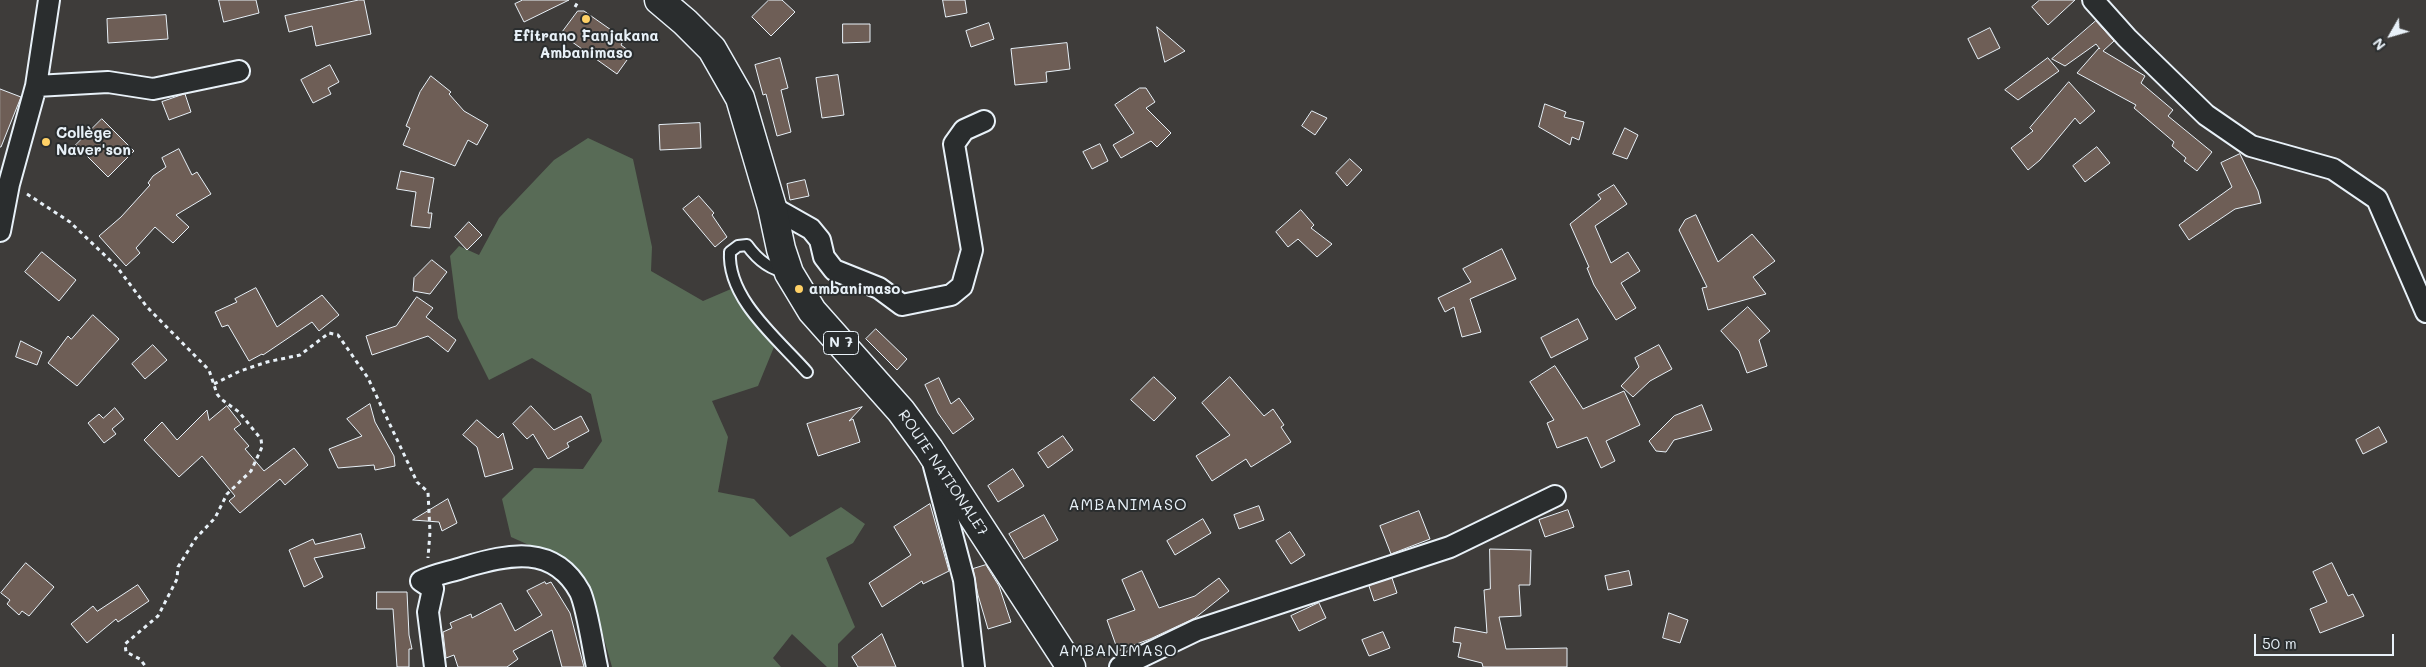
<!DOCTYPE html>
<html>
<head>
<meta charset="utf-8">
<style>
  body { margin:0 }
  #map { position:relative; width:2426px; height:667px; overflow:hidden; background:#3e3c3a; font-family:Mali,sans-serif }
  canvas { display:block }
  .north { position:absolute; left:2366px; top:10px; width:50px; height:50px; -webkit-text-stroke:4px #2a2d2e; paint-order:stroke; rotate:232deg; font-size:14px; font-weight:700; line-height:20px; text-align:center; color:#e8f1f8 }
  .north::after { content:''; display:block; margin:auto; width:18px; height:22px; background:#e8f1f8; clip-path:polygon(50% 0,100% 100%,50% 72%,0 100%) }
  .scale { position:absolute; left:2254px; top:634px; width:140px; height:22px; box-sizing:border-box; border:2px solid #e8f1f8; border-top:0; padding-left:6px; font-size:15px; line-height:18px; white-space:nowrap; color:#e8f1f8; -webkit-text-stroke:4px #2a2d2e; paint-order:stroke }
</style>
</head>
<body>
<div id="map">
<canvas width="2426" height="667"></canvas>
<div class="north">N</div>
<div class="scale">50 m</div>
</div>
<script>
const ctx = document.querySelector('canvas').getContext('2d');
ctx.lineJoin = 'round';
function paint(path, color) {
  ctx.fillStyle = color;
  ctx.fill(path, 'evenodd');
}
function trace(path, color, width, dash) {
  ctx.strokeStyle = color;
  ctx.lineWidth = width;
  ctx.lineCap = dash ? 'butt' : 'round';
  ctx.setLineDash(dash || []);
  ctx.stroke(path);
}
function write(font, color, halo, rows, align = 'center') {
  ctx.font = font + ' Mali,sans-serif';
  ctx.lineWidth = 4;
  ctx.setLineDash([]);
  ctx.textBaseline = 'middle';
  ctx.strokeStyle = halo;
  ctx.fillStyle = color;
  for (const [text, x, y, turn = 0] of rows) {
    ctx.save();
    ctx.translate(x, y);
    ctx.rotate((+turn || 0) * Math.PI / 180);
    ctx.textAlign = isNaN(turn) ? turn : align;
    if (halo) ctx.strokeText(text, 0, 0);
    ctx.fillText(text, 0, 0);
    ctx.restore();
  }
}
const green = new Path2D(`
  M 588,138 L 633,159 L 652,247 L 651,271 L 703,301 L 731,289 L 774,347 L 758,386 L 712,401 L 728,437 L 718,492 L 754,499 L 790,537 L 841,507 L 865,524 L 853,543 L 826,558 L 855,627 L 838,644 L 838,667 L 827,667 L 792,634 L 773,658 L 781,667 L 612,667 L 588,582 L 565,561 L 511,537 L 502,499 L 534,468 L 583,469 L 602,441 L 591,394 L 532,358 L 489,380 L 458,318 L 450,256 L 459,246 L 479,255 L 499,218 L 554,160 Z`);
const building = new Path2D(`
  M 219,0 L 256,0 L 259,13 L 224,22 Z
  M 359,0 L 364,0 L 371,34 L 316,46 L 312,26 L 289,32 L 285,16 Z
  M 523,0 L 569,0 L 524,22 L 515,4 Z
  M 769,0 L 782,0 L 795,12 L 771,36 L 752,17 Z
  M 943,0 L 965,0 L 967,13 L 946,17 Z
  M 2040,0 L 2075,0 L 2048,25 L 2032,7 Z
  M 578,11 L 584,11 L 624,39 L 621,45 L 632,53 L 617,74 L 561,34 Z
  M 166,15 L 168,39 L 108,43 L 107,19 Z
  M 2096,21 L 2114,41 L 2103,51 L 2145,76 L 2141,83 L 2173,110 L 2168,116 L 2212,152 L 2197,171 L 2184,161 L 2186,158 L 2172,146 L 2174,142 L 2134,108 L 2136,105 L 2077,73 L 2099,48 L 2100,49 L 2096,44 L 2065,66 L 2052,59 Z
  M 989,23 L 994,39 L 971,47 L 966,31 Z
  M 843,24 L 870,24 L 870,42 L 843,43 Z
  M 1157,27 L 1185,51 L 1165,62 Z
  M 1990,28 L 2000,48 L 1978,59 L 1968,39 Z
  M 1067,43 L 1070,69 L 1046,72 L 1047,82 L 1015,85 L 1011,49 Z
  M 780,58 L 788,88 L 781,90 L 791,132 L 777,136 L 766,94 L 763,95 L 755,65 Z
  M 2048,58 L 2059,71 L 2018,100 L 2005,90 Z
  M 330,65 L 339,82 L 328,88 L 331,94 L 313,103 L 301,80 Z
  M 838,75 L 844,115 L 822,118 L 816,78 Z
  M 431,76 L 451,92 L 449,94 L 464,111 L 488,125 L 477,145 L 468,140 L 455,166 L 403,145 L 410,128 L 406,126 L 420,92 Z
  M 2069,82 L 2095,111 L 2080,124 L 2075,118 L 2040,160 L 2028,170 L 2011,148 L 2033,131 L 2030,128 Z
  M 1140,88 L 1146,88 L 1155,102 L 1146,108 L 1171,133 L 1157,147 L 1151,141 L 1121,158 L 1113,145 L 1134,133 L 1115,105 Z
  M 0,89 L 21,97 L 1,147 L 0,147 Z
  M 185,94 L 191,112 L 169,120 L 162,102 Z
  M 1545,104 L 1566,112 L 1564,117 L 1584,122 L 1579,140 L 1572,137 L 1570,145 L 1539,127 Z
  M 1312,111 L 1327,118 L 1315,135 L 1302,126 Z
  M 102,119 L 134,151 L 108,177 L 76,145 Z
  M 700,123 L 701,148 L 660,150 L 659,125 Z
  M 1625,128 L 1638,135 L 1627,159 L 1613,154 Z
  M 1100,144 L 1108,161 L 1092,169 L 1083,152 Z
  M 2097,147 L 2110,163 L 2085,182 L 2073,166 Z
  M 179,149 L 192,175 L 197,172 L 211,194 L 176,215 L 189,227 L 173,243 L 155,227 L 136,248 L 140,253 L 126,266 L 99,236 L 121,217 L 150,185 L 148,183 L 153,176 L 166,167 L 162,158 Z
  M 2240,154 L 2258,191 L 2261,203 L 2235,209 L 2189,240 L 2179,225 L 2232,187 L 2221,163 Z
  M 1350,159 L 1362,170 L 1347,186 L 1336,173 Z
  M 401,171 L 434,178 L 428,213 L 432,213 L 430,228 L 411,226 L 416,192 L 397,189 Z
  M 805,180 L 809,196 L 790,200 L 787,184 Z
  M 1614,185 L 1627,204 L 1595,226 L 1611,263 L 1628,252 L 1640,271 L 1621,283 L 1636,308 L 1616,320 L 1594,285 L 1587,268 L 1589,267 L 1570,224 L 1601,199 L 1598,195 Z
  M 699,196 L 714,213 L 712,215 L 727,237 L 715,247 L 683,209 Z
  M 1301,210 L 1314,225 L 1311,228 L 1332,244 L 1317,257 L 1298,239 L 1288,247 L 1276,232 Z
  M 1696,215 L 1718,262 L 1752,234 L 1775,261 L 1753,277 L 1766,294 L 1708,310 L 1702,288 L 1707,287 L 1679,230 L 1685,220 Z
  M 469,222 L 482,235 L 467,250 L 455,237 Z
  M 1502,249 L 1516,279 L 1470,299 L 1481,332 L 1462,337 L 1454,307 L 1445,312 L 1438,298 L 1471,282 L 1463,269 Z
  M 42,252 L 76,280 L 59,301 L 25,272 Z
  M 432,260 L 447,272 L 430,294 L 413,291 L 414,278 Z
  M 256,288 L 277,327 L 322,295 L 339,315 L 319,331 L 312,322 L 263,355 L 262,354 L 249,361 L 228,325 L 222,327 L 215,312 L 237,302 L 235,299 Z
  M 417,297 L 433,308 L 426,317 L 456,340 L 448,352 L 428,336 L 372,355 L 366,336 L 396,326 Z
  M 1748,307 L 1770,331 L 1759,340 L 1767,366 L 1747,373 L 1739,351 L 1721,331 Z
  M 93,315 L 119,339 L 77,386 L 48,363 L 68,336 L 71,339 Z
  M 1578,319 L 1588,339 L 1551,358 L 1541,338 Z
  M 876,329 L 907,359 L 897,370 L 866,339 Z
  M 21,341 L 42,352 L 37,365 L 16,357 Z
  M 153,345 L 167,360 L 145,379 L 132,364 Z
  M 1659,345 L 1672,369 L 1650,381 L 1633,397 L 1621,386 L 1639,367 L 1635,358 Z
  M 1555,366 L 1583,409 L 1624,391 L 1640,425 L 1606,441 L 1615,461 L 1601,468 L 1587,437 L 1557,448 L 1547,423 L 1554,420 L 1530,382 Z
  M 1154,377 L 1176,398 L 1154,421 L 1131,400 Z
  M 1230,377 L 1264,416 L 1273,409 L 1284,425 L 1281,427 L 1291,442 L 1251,467 L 1246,459 L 1212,481 L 1196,456 L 1230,435 L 1202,403 Z
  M 939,378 L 951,404 L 959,398 L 974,419 L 953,434 L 938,413 L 925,385 Z
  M 370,404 L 375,422 L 394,456 L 395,466 L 375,470 L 374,465 L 338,468 L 329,449 L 362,436 L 347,419 Z
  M 1702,405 L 1712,430 L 1674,440 L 1666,452 L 1656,451 L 1649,441 L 1674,416 Z
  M 227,406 L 241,424 L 234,429 L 249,446 L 245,449 L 264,471 L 294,448 L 308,465 L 285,485 L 280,479 L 240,513 L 229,501 L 235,496 L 202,456 L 179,477 L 144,440 L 162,422 L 177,440 L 207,410 L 209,420 Z
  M 531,406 L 554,430 L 581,416 L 589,431 L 567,443 L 569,447 L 548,459 L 533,434 L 527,439 L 513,424 Z
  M 862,407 L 849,421 L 853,419 L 860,442 L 818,456 L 807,424 Z
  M 115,408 L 124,419 L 112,429 L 116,434 L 104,443 L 88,423 L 99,414 L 103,418 Z
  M 477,420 L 498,438 L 503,433 L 513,469 L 485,477 L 477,447 L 463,435 Z
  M 2379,427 L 2387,442 L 2363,454 L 2356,440 Z
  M 1063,436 L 1073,450 L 1048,468 L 1038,453 Z
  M 1013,469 L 1024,486 L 998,502 L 988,486 Z
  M 448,499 L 457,523 L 442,531 L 439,522 L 413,520 Z
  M 930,504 L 949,571 L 923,584 L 922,581 L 882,607 L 869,583 L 911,555 L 894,527 Z
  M 1259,506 L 1264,520 L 1239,529 L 1234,515 Z
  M 1568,510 L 1574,527 L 1545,537 L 1539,520 Z
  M 1419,511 L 1430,539 L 1391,554 L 1380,526 Z
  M 1044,515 L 1058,540 L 1024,559 L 1009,534 Z
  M 1203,519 L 1211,533 L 1175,555 L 1167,541 Z
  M 1290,532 L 1305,555 L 1291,564 L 1276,541 Z
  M 361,534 L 365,548 L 314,558 L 323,577 L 304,587 L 289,550 L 313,539 L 315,544 Z
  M 1490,549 L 1531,550 L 1530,585 L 1519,585 L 1521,616 L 1499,617 L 1506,649 L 1567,648 L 1567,667 L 1483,667 L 1482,663 L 1458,657 L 1461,643 L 1453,642 L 1455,627 L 1487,633 L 1484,590 L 1490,589 Z
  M 26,563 L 54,587 L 29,616 L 22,611 L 19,615 L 7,604 L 10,600 L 1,593 Z
  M 2332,563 L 2348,596 L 2353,594 L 2364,616 L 2320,633 L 2310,609 L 2327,602 L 2313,572 Z
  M 986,565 L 999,586 L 1011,622 L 988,629 L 978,595 L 973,569 Z
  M 1142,571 L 1159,608 L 1195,596 L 1219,578 L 1229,591 L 1195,618 L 1150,639 L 1118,651 L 1107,620 L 1135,610 L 1122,580 Z
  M 1629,571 L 1632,585 L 1608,590 L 1605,576 Z
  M 1392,578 L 1397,593 L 1374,601 L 1369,586 Z
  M 545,582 L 546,584 L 551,582 L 570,613 L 584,667 L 562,667 L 552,630 L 513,651 L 518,659 L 507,667 L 458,667 L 454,655 L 446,658 L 443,632 L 452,628 L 450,623 L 471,614 L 472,618 L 501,603 L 515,631 L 542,615 L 527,591 Z
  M 138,585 L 149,601 L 118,622 L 116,619 L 87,643 L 71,624 L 93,606 L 97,611 Z
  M 377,592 L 407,592 L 409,635 L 412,649 L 409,649 L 409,667 L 397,667 L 393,609 L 377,609 Z
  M 1319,603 L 1326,618 L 1299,631 L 1291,616 Z
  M 1669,613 L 1688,620 L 1680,643 L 1663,638 Z
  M 1383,632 L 1390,648 L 1369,656 L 1362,640 Z
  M 882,634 L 896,667 L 858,667 L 852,657 Z`);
const path = new Path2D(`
  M 575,7 L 579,0
  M 27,194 L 70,222 L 117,267 L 147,307 L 209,370 L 217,394 L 221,399 L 239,412 L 261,439 L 262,447 L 251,471 L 227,494 L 215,518 L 196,538 L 178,567 L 177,579 L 158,616 L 125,644 L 126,652 L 140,659 L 146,667
  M 214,384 L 240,371 L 267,362 L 300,355 L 329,333 L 338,335 L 368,378 L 417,482 L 428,492 L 430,532 L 428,558`);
const service = new Path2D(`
  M 787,272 C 769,270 757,259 747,245 L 738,246 L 730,252 C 727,299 779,340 807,372`);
const minor = new Path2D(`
  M 2093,0 L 2127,38 L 2206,115 L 2251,146 L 2333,169 L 2377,199 L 2426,312
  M 36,86 L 108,82 L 153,89 L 239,71
  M 772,207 L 811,229 L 820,240 L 824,257 L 834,270 L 879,288 L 902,305 L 951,295 L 962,286 L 972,250 L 954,144 L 964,130 L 984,121
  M 0,231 L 9,184 L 36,86 L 49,0
  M 934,466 L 964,580 L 974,667
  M 421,581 C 436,574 450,572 465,567 C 509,554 554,544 580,592 C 587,607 593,649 597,667
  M 421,581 L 433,589 L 428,612 L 435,667
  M 1120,667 L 1197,630 L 1450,547 L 1555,496`);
const primary = new Path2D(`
  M 659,0 L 685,22 L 712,49 L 740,98 L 772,207 L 781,249 L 789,273 L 812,311 L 901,411 L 929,449 L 1071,667`);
const markers = [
  [586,19,5,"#ffd166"],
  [46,142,5,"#ffd166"],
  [799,289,5,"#ffd166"]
];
const shields = [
  [841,343,35]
];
const shieldNames = [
  ["N 7",841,343]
];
const poiNames = [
  ["Efitrano Fanjakana",586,36,"center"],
  ["Ambanimaso",586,53,"center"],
  ["Collège",56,133],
  ["Naver'son",56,150],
  ["ambanimaso",809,289]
];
const streetNames = [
  ["ROUTE NATIONALE7",943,473,56]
];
const neighbourhoodNames = [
  ["AMBANIMASO",1128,505],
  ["AMBANIMASO",1118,651]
];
paint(green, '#586b56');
paint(building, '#6e5e56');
trace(building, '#e8f1f8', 1);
trace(service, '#e8f1f8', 14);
trace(minor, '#e8f1f8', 24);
trace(primary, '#e8f1f8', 31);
trace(path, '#e8f1f8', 3, [4, 4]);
trace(service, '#2a2d2e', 10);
trace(minor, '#2a2d2e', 20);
trace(primary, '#2a2d2e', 28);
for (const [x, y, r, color] of markers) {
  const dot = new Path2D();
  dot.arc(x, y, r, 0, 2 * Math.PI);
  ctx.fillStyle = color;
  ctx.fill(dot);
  trace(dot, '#2a2d2e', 2);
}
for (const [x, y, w] of shields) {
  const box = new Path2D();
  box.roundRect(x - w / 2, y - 11.5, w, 23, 4);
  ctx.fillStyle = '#2a2d2e';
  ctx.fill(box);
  trace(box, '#e8f1f8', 1);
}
write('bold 14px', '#e8f1f8', null, shieldNames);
write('bold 15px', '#e8f1f8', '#2a2d2e', poiNames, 'left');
write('15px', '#e8f1f8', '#2a2d2e', streetNames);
ctx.letterSpacing = '1px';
write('16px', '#e8f1f8', '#2a2d2e', neighbourhoodNames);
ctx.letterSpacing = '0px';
</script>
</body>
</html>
